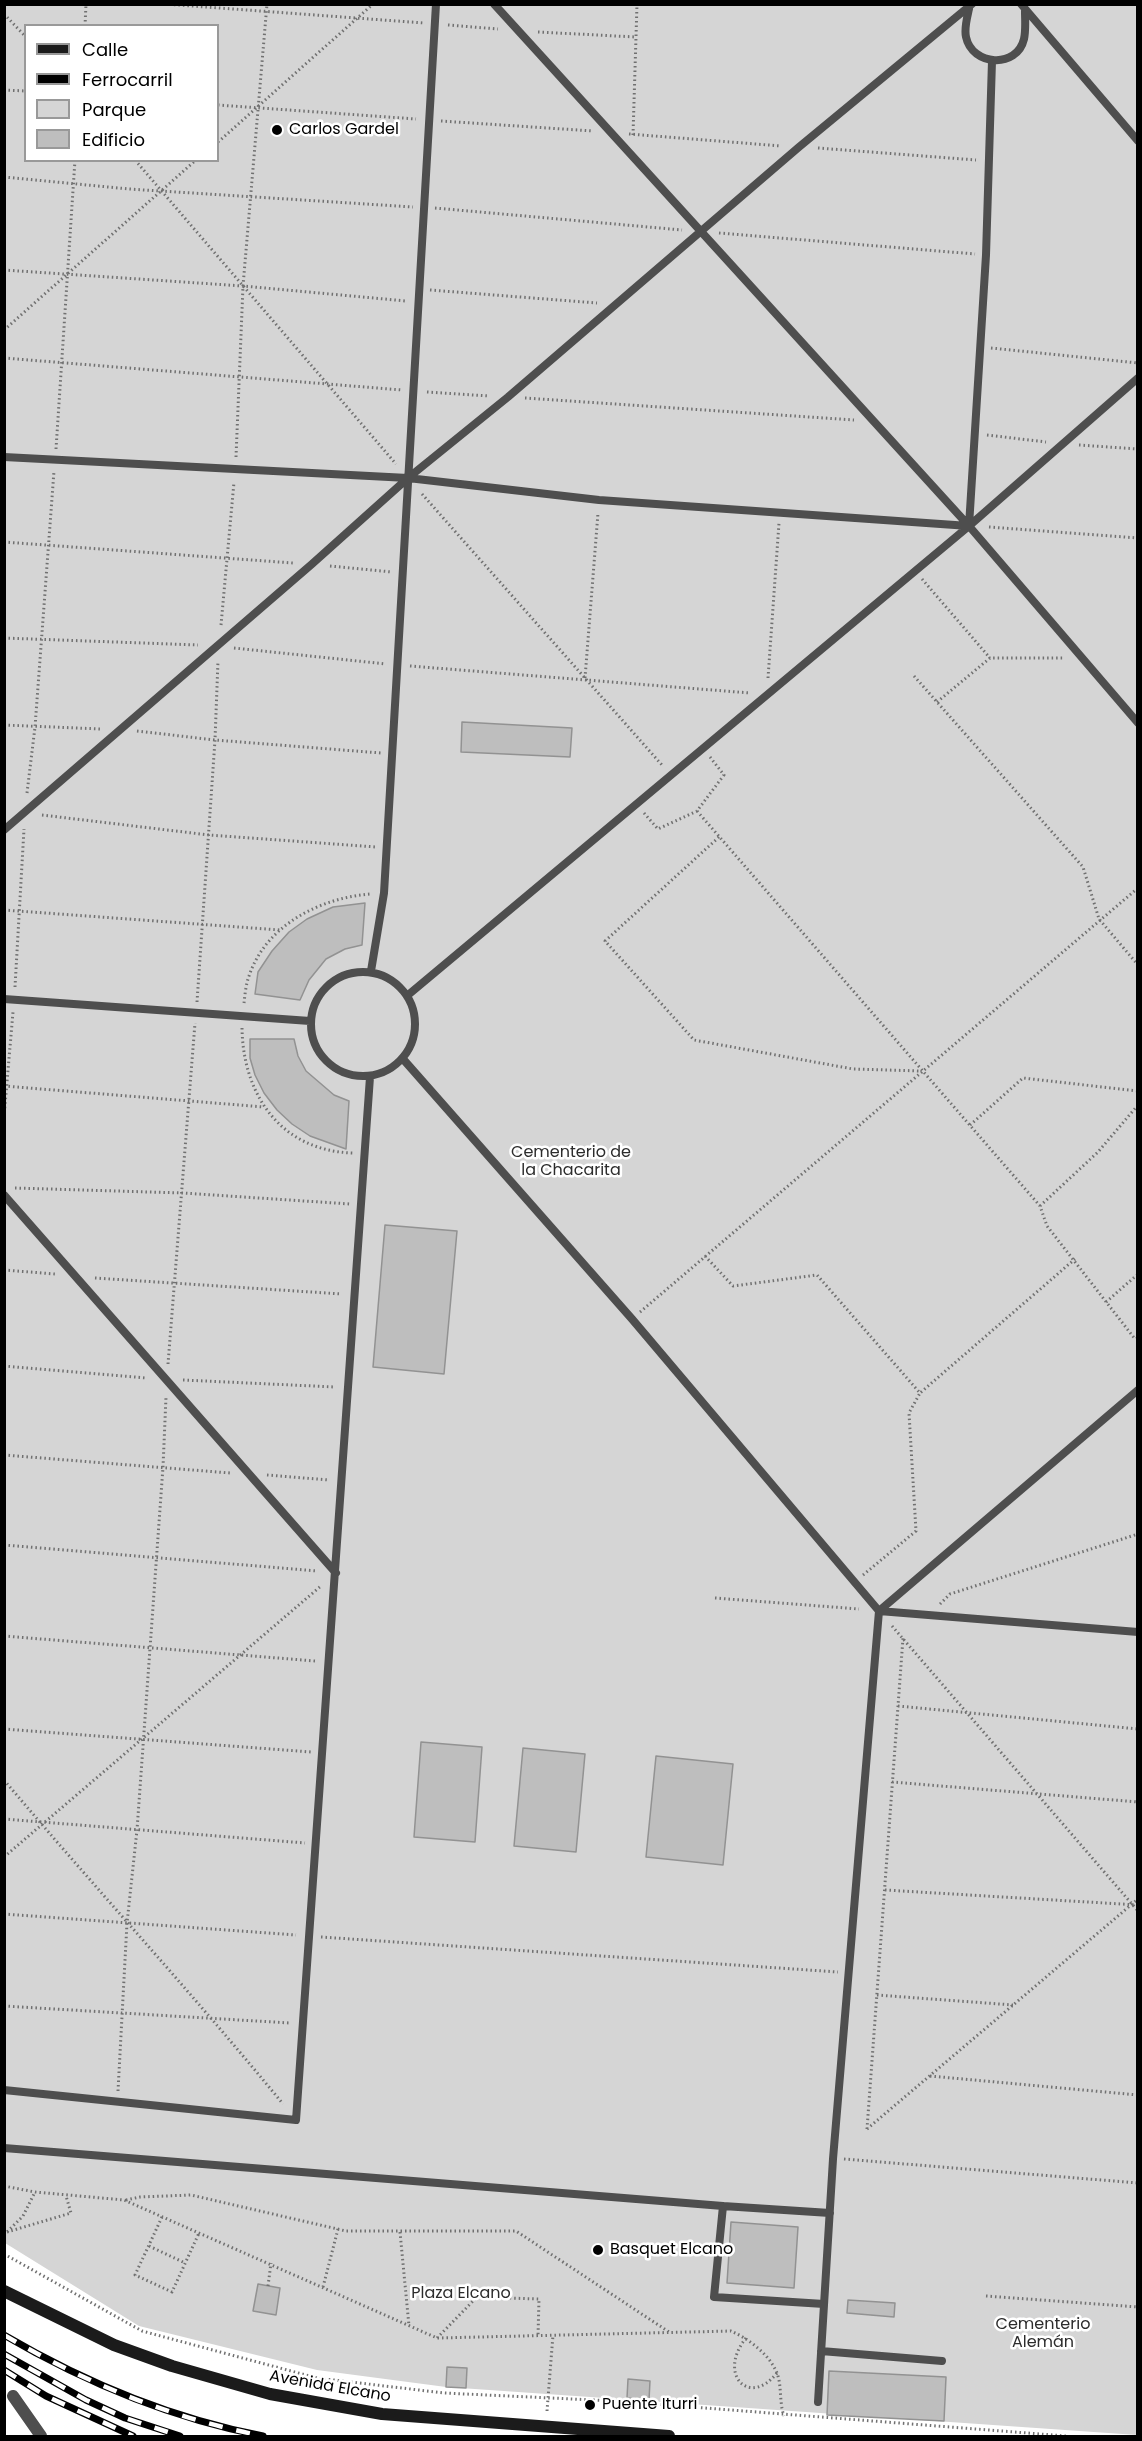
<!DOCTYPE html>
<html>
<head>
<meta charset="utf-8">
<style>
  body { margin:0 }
  #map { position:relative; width:1142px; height:2441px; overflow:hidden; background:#fff; font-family:Poppins,sans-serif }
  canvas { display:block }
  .frame { position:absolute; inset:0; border:6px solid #000; pointer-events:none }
  .legend { position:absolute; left:24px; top:24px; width:195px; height:138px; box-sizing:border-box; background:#fff; border:2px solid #999; margin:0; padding:8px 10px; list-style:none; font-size:18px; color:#000 }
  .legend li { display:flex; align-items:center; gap:12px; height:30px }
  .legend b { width:30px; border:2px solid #999 }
</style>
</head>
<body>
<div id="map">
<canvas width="1142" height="2441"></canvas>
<div class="frame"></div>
<ul class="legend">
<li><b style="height:8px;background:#1b1b1b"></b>Calle</li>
<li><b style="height:8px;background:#000"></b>Ferrocarril</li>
<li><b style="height:16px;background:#d5d5d5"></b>Parque</li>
<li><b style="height:16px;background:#bebebe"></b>Edificio</li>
</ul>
</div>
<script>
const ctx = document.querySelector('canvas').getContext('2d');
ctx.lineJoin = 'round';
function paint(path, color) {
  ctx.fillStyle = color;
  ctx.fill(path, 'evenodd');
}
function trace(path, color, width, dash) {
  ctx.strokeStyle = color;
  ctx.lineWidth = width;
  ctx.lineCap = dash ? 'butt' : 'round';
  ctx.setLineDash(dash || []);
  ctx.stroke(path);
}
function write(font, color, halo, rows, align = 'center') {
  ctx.font = font + ' Poppins,sans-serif';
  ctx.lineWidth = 5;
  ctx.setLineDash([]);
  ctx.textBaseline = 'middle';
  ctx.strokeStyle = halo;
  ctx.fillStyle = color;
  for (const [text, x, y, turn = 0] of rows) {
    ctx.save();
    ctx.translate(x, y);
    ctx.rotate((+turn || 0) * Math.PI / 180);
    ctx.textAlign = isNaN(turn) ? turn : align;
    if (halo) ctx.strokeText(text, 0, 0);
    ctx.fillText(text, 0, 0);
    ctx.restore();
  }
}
const green = new Path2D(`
  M 4,5 L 1137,5 L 1137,2435 L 446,2387 L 317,2370 L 139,2326 L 5,2243 ZM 26,26 L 218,26 L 218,160 L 26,160 Z`);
const building = new Path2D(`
  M 462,722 L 572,728 L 570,757 L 461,752 Z
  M 365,903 L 362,945 L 345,949 L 326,959 L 309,980 L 300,1000 L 255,994 L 258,972 L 272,951 L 289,932 L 307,919 L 333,907 Z
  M 250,1039 L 294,1039 L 298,1056 L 306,1071 L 334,1095 L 349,1101 L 346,1149 L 310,1136 L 292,1124 L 277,1110 L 264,1093 L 255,1075 L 250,1058 Z
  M 385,1225 L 457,1231 L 444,1374 L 373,1367 Z
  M 421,1742 L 482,1747 L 475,1842 L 414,1837 Z
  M 523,1748 L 585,1754 L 576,1852 L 514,1846 Z
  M 656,1756 L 733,1764 L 723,1865 L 646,1857 Z
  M 731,2222 L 798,2227 L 794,2288 L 727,2283 Z
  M 258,2284 L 280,2288 L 276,2315 L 253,2311 Z
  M 848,2300 L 895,2303 L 894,2317 L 847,2313 Z
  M 447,2367 L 467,2368 L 466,2388 L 446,2387 Z
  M 829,2371 L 946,2377 L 944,2421 L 827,2415 Z
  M 628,2379 L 650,2381 L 649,2400 L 627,2398 Z`);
const path = new Path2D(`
  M 165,4 L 424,23
  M 4,14 L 26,37
  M 448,25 L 498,29
  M 85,26 L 86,4
  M 538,32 L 636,37
  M 4,90 L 26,91
  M 218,105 L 416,119
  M 441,121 L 593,131
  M 629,134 L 781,146
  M 633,135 L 637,4
  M 218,142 L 373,4
  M 818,148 L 976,160
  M 135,160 L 396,464
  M 4,177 L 129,189 L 413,207
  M 435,208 L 682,230
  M 719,233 L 975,254
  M 4,270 L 243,286 L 406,301
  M 430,290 L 597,303
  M 4,330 L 196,160
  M 991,348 L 1138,363
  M 4,358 L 402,390
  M 427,392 L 489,396
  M 525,398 L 854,420
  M 987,435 L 1046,442
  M 1079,445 L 1138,449
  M 56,449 L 75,160
  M 236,457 L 243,286 L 267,4
  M 422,494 L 662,765
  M 989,527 L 1138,538
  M 4,542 L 293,563
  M 330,566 L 392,572
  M 922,579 L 990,658
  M 221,625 L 234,482
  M 4,638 L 198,645
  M 234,648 L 386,664
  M 410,666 L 750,693
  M 914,676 L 1083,867 L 1099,919 L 1138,965
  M 585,678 L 598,513
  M 768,678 L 779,523
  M 937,702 L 990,658 L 1065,658
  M 4,725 L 100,729
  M 137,731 L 215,740 L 381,753
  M 27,793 L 35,727 L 54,471
  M 697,811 L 1040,1206 L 1047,1226 L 1135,1339 L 1138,1338
  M 644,813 L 658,829 L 697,811 L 724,775 L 710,757
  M 42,815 L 209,835 L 376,847
  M 719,837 L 605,941 L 694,1040 L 853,1069 L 921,1071
  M 4,910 L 280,930
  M 15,987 L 24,829
  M 197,1002 L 215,740 L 218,661
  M 244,1003 C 245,994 246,984 249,976 C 266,925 320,898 370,894
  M 242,1028 C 243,1095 281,1151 353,1153
  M 4,1086 L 264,1107
  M 4,1117 L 13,1012
  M 970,1125 L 1023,1078 L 1138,1091
  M 15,1188 L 183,1193 L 350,1204
  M 1040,1206 L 1098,1152 L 1138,1105
  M 705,1256 L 733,1286 L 817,1275 L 920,1393 L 1075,1259
  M 4,1270 L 55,1274
  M 95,1278 L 342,1294
  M 1106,1302 L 1138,1274
  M 640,1312 L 1138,888
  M 168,1364 L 195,1023
  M 4,1366 L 146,1378
  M 183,1380 L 335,1387
  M 4,1455 L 230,1473
  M 267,1475 L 329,1480
  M 4,1545 L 317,1571
  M 863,1575 L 916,1531 L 909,1413 L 920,1393
  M 715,1598 L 859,1609
  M 940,1604 L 950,1594 L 1138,1534
  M 892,1626 L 1138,1911
  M 4,1636 L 315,1661
  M 898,1706 L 1138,1729
  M 4,1729 L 311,1752
  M 4,1780 C 96,1889 193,1994 283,2104
  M 892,1782 L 1138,1802
  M 4,1819 L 305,1843
  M 4,1857 L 321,1586
  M 885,1890 L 1138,1905
  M 4,1914 L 296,1935
  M 321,1937 L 838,1972
  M 877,1995 L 1013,2005
  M 4,2006 L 290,2023
  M 930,2076 L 1138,2095
  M 118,2091 L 127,1923 L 137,1830 L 163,1467 L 166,1397
  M 867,2129 L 903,1638
  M 867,2129 L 1138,1899
  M 844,2159 L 1138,2183
  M 4,2186 L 35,2192 L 124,2200 L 437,2338 L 731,2331 C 749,2339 769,2354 777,2373 C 782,2386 779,2402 784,2416
  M 126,2200 L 140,2197 L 191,2195 L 346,2231 L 516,2231 L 669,2332
  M 162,2217 L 135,2275 L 172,2292 L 199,2233
  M 7,2232 L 71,2213 L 66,2196
  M 400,2232 L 409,2326
  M 4,2235 L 23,2216 L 35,2192
  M 149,2246 L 185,2263
  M 4,2254 L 142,2331 L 317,2378 L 444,2393 L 615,2401 L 1066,2436
  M 268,2286 L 271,2263
  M 323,2287 L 338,2229
  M 986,2296 L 1138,2307
  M 437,2338 L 477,2297 L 539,2299 L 538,2336
  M 746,2338 C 717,2374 749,2408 777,2373
  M 547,2411 L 553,2335`);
const lane = new Path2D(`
  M 494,4 L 969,526 L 1138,723
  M 1021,4 L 1138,141
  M 969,9 C 967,18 964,28 966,37 C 972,66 1017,69 1024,39 C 1026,30 1025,20 1025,11
  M 4,457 L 408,478 L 599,500 L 969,526
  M 969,526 L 986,255 L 992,61
  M 4,830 L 312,564 L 408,478 L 508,397 L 799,147 L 972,4
  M 371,971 L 384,893 L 436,4
  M311 1024a52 52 0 1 1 104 0a52 52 0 1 1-104 0Z
  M 408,995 L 969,526 L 1138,378
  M 4,999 L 310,1021
  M 403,1059 L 632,1319 L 879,1611 L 1138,1632
  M 4,1195 L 336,1573
  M 4,2090 L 296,2120 L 370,1077
  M 4,2148 L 723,2206 L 714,2297 L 824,2304
  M 723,2206 L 830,2213
  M 821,2351 L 942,2361
  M 818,2402 L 833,2159 L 879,1611 L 1138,1390`);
const street = new Path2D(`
  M 13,2396 L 41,2436`);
const secondary = new Path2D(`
  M 4,2291 L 114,2345 L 172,2366 L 270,2394 L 382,2414 L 669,2436`);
const rail = new Path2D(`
  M 4,2335 C 86,2383 170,2418 263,2436
  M 4,2354 L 86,2400 L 125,2418 L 180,2436
  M 4,2370 L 46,2396 L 133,2436`);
const markers = [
  [277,130,6,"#000"],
  [598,2250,6,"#000"],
  [590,2405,6,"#000"]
];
const poiNames = [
  ["Carlos Gardel",289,130],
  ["Basquet Elcano",610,2250],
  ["Puente Iturri",602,2405]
];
const parkNames = [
  ["Cementerio de",571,1153],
  ["la Chacarita",571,1171],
  ["Plaza Elcano",461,2294],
  ["Cementerio",1043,2325],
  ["Alemán",1043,2343]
];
const streetNames = [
  ["Avenida Elcano",330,2387,10]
];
paint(green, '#d5d5d5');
paint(building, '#bebebe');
trace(building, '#929292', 1.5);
trace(path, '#707070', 3, [1.5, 3]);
trace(lane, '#4e4e4e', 8);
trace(street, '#4e4e4e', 12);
trace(secondary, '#1b1b1b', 12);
trace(rail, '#000', 7);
trace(rail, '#fff', 4.5, [14]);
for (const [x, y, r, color] of markers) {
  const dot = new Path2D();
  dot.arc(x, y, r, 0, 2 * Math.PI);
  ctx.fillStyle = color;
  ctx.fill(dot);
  trace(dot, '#fff', 2);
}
write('16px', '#000', '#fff', poiNames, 'left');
write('16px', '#2c2c2c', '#fff', parkNames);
write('16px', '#000', '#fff', streetNames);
</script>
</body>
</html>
